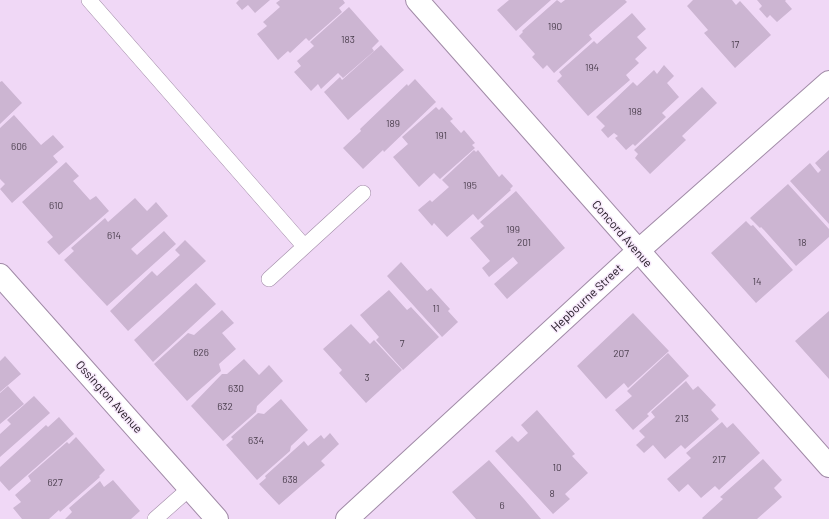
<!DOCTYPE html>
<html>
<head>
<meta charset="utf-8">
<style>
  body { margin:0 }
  canvas { display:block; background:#f0d8f6 }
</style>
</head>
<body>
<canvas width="829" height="519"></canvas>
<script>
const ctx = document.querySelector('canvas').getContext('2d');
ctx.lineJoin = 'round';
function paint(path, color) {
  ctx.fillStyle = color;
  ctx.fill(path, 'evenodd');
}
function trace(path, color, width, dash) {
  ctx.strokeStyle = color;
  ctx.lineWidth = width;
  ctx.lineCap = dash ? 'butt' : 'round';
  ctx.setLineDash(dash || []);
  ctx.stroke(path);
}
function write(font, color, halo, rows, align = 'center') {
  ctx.font = font + ' Barlow,sans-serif';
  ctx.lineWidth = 3;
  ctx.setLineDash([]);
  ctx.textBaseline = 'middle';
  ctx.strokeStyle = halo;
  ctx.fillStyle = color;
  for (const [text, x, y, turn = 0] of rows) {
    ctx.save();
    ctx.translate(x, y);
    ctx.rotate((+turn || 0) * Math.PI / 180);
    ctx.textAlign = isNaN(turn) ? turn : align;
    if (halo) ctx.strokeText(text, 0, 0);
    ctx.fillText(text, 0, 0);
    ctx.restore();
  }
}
const building = new Path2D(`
  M 239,0 L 270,0 L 255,13 L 248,5 L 242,10 L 236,3 Z
  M 280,0 L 343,0 L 345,3 L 339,8 L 342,12 L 309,41 L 306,38 L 290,53 L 288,51 L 278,60 L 257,34 L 267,26 L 263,22 L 280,7 L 276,3 Z
  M 509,0 L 551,0 L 516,31 L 497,10 Z
  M 557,0 L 561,3 L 565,0 L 625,0 L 627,2 L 589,35 L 592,39 L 554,73 L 547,65 L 543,69 L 532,57 L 535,54 L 519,36 L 523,32 L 522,31 Z
  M 693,0 L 732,0 L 736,5 L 740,1 L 771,35 L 735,68 L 704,33 L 708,30 L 687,6 Z
  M 757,0 L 786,0 L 785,1 L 792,9 L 777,22 L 770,15 L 767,18 L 759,9 L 762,6 Z
  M 349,7 L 379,41 L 372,48 L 374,51 L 343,78 L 338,73 L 321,89 L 318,84 L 311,91 L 294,72 L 301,66 L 297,61 L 314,46 L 310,42 Z
  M 632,13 L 646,29 L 637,37 L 647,48 L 635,59 L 639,63 L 626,75 L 630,80 L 588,116 L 557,81 L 562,76 L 559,72 L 594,41 L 597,44 Z
  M 381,45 L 404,70 L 348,120 L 324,92 L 340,77 L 342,80 Z
  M 664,65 L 674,76 L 667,83 L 679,97 L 662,113 L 666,117 L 635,146 L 633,144 L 626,150 L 615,138 L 618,136 L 614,133 L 608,138 L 601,130 L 605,126 L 596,117 L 633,82 L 637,86 L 654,70 L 657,74 Z
  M 415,79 L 436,102 L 384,152 L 383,150 L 363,169 L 343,148 L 361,131 L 360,129 L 407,84 L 408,86 Z
  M 2,81 L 22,103 L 0,124 L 0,82 Z
  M 702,87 L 717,103 L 682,136 L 686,140 L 650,174 L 635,158 L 638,154 L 634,150 Z
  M 436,107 L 439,110 L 442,107 L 453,119 L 450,121 L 461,133 L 464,130 L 475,143 L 472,145 L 475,148 L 440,179 L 434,173 L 419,187 L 393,157 L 408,144 L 402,137 Z
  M 14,115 L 41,145 L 53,135 L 64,147 L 53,156 L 58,162 L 12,203 L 0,189 L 5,184 L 0,179 L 0,128 Z
  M 474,150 L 476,152 L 478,150 L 499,177 L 502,174 L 513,186 L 510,189 L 511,190 L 478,220 L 473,214 L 447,237 L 434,223 L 432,226 L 418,210 L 430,200 L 432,202 L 449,187 L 442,180 Z
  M 829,150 L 829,224 L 790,181 L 810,163 L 818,173 L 821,170 L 815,163 Z
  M 66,162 L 79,176 L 73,181 L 90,200 L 96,196 L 109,211 L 59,255 L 47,242 L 53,237 L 22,202 Z
  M 788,184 L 829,229 L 829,237 L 796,266 L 764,230 L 761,227 L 760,228 L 750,218 Z
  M 516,191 L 565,248 L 507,299 L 494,284 L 518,263 L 513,257 L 489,277 L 482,268 L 490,261 L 470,238 L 484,226 L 480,222 Z
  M 135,198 L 147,211 L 156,202 L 168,216 L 131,249 L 137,255 L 164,231 L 176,244 L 107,306 L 64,260 L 74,251 L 71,248 L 105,218 L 108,222 Z
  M 746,221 L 751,226 L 753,225 L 793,270 L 756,303 L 711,253 Z
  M 185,240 L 206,261 L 128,331 L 110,311 L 152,271 L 157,276 L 180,255 L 175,250 Z
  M 401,262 L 427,291 L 431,288 L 450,309 L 448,311 L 458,322 L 442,337 L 387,276 Z
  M 196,283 L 216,304 L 153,362 L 134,340 Z
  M 389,290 L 407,310 L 411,307 L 439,337 L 403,370 L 376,340 L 379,337 L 360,315 Z
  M 222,310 L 234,323 L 222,333 L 236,349 L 219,364 L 221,371 L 187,401 L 154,364 L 188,333 L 194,335 Z
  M 829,311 L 829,379 L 795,341 Z
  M 633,313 L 669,351 L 628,388 L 624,383 L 606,399 L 577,366 Z
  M 351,324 L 370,344 L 374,340 L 402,370 L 366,403 L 339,373 L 342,370 L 323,349 Z
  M 668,353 L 689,376 L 647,414 L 649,416 L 633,430 L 615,410 L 632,396 L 627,391 Z
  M 5,356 L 21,374 L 0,392 L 0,361 Z
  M 244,359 L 259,375 L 269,365 L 283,381 L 257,406 L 256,412 L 223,441 L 191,406 L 222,374 L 227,374 Z
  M 686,381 L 693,390 L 698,386 L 716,405 L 711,410 L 719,419 L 685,449 L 681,445 L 665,459 L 653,445 L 644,453 L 636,445 L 645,437 L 639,431 L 655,417 L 651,412 Z
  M 8,386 L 24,404 L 0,424 L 0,393 Z
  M 34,396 L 50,413 L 0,457 L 0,434 L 11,424 L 7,420 Z
  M 281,399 L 308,430 L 291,446 L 290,451 L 257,480 L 226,445 L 233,439 L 231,437 L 258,413 L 264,414 Z
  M 537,410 L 575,454 L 572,456 L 588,473 L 565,494 L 570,499 L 553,514 L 495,451 L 512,436 L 518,442 L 528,433 L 521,425 Z
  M 59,417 L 74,434 L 9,491 L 0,481 L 0,467 L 46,425 L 48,427 Z
  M 722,422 L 727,428 L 733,423 L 760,453 L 719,490 L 715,486 L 701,498 L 688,484 L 679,492 L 667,479 L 691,458 L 686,453 Z
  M 330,433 L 339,444 L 321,461 L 325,465 L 279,505 L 259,484 L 266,478 L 265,476 L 304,441 L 308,446 L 321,435 L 324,439 Z
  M 76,437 L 105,470 L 99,476 L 100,477 L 60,512 L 59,510 L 49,519 L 22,519 L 13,508 L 21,502 L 15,495 L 31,481 L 28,476 L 67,442 L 69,444 Z
  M 763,459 L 782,480 L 774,488 L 782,497 L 757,519 L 703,519 L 702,518 L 723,499 L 720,497 Z
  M 489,460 L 524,499 L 541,519 L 476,519 L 452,492 Z
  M 113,480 L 140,511 L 131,519 L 65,519 L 72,512 L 69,508 L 100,481 L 104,487 Z`);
const service = new Path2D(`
  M 89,0 L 304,246
  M 269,279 L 363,193
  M 155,519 L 190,488`);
const minor = new Path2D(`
  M 417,0 L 829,466
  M 347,519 L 638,251 L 829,82`);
const tertiary = new Path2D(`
  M 0,275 L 217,519`);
const numberNames = [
  ["190",555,27],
  ["183",348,40],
  ["17",735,45],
  ["194",592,68],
  ["198",635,112],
  ["189",393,124],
  ["191",441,136],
  ["606",19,147],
  ["195",470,186],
  ["610",56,206],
  ["199",513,230],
  ["614",114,236],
  ["201",524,243],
  ["18",802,243],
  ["14",757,282],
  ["11",436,309],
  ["7",402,344],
  ["626",201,353],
  ["207",621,354],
  ["3",367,378],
  ["630",236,389],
  ["632",225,407],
  ["213",682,419],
  ["634",256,441],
  ["217",719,460],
  ["10",557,468],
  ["638",290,480],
  ["627",55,483],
  ["8",552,494],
  ["6",502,506]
];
const streetNames = [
  ["Concord Avenue",622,234,49],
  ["Hepbourne Street",587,298,-43],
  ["Ossington Avenue",109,397,48]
];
paint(building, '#ccb5d2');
trace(service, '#a18ba7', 16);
trace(minor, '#a18ba7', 24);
trace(tertiary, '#a18ba7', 24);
trace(service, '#fff', 15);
trace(minor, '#fff', 22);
trace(tertiary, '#fff', 22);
write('10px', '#4a3e4d', null, numberNames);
write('12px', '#1f1621', '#f7e9fb', streetNames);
</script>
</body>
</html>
